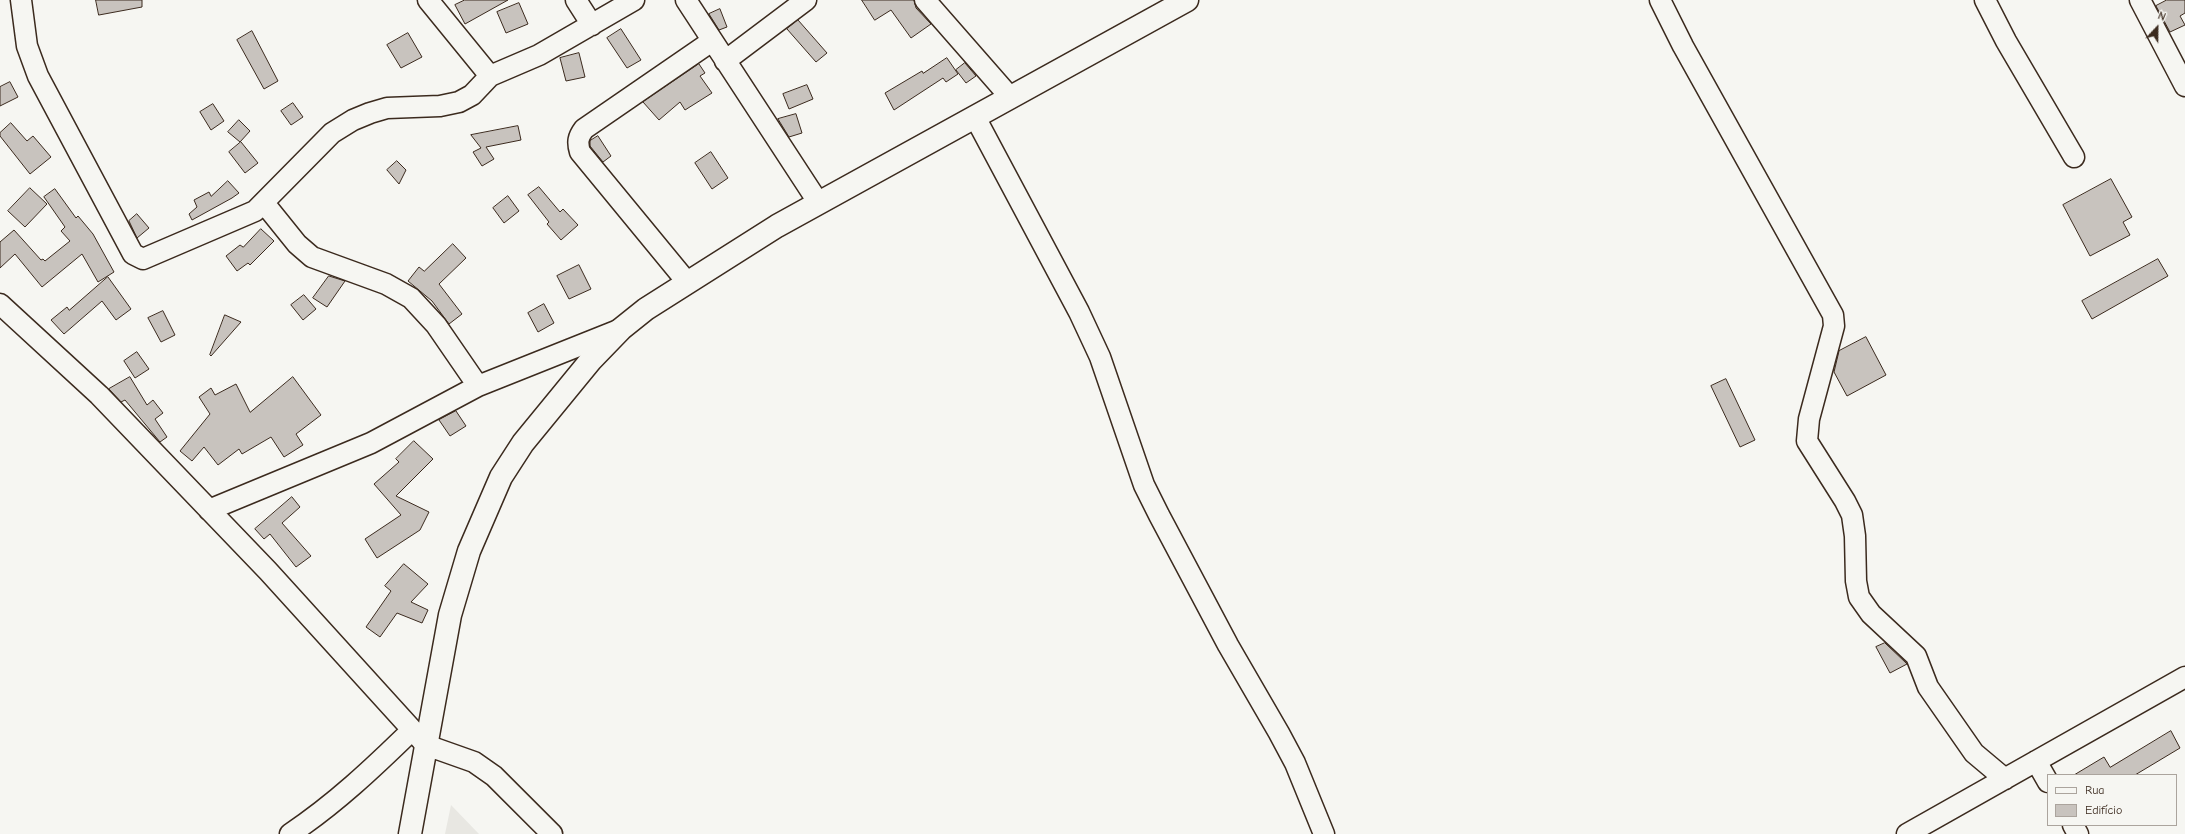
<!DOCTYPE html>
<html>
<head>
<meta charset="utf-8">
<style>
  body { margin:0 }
  #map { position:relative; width:2185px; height:834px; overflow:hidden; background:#f6f6f2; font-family:"Comic Neue",sans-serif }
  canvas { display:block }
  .legend { position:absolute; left:2047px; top:774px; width:130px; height:52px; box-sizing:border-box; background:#f6f6f2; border:1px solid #aba49d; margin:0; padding:5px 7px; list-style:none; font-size:12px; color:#3b2a1e }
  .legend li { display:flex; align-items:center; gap:8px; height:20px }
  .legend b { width:20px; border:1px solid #aba49d }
  .north { position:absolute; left:2137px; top:8px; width:40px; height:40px; -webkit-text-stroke:3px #f6f6f2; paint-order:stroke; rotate:22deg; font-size:11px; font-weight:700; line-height:16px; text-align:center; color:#3b2a1e }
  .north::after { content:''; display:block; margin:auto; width:14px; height:18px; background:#3b2a1e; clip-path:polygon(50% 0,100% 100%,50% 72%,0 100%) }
</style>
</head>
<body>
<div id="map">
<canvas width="2185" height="834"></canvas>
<ul class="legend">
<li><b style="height:5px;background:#f6f6f2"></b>Rua</li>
<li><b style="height:11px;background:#c8c3be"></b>Edifício</li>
</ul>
<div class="north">N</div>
</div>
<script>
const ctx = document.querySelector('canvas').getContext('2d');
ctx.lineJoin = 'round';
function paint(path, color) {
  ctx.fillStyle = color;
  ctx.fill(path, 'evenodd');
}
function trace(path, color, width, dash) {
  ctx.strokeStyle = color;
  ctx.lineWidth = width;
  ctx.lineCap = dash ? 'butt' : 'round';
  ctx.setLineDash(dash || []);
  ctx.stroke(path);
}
const built = new Path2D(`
  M 451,805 L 479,834 L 445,834 Z`);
const building = new Path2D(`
  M 96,0 L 142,0 L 142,7 L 99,15 Z
  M 465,0 L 508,0 L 465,24 L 455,5 Z
  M 862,0 L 914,0 L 916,8 L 931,24 L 911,38 L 891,10 L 875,20 Z
  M 2167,0 L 2185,0 L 2185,13 L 2180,16 L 2185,25 L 2170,32 L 2156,6 Z
  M 519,3 L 528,24 L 506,33 L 497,12 Z
  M 720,9 L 727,27 L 719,30 L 709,14 Z
  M 798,20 L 827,53 L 816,62 L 787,29 Z
  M 621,29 L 641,60 L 627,68 L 607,38 Z
  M 252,31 L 278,81 L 264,89 L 237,40 Z
  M 408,33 L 422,57 L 401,68 L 387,45 Z
  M 579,53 L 585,77 L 566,81 L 560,58 Z
  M 947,58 L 958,74 L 946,82 L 943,78 L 894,110 L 885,93 L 922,71 L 923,73 Z
  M 965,63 L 976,76 L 966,83 L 956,70 Z
  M 699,64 L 705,73 L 700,76 L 712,93 L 685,110 L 680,102 L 659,120 L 643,102 Z
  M 10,82 L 18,97 L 0,106 L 0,87 Z
  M 807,85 L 813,99 L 789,109 L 783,94 Z
  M 293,103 L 303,117 L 291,125 L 281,111 Z
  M 213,104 L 224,121 L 211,130 L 200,112 Z
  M 796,114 L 802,133 L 789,137 L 778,119 Z
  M 239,120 L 250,131 L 240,142 L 228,132 Z
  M 11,123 L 27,141 L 33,136 L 51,157 L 30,174 L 0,136 L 0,133 Z
  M 518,126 L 521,140 L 486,147 L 494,159 L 482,166 L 473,152 L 481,148 L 471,135 Z
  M 598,136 L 611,156 L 603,162 L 590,146 L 590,141 Z
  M 241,142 L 258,163 L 245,173 L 229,152 Z
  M 711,152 L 728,178 L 712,189 L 695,163 Z
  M 397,161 L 406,170 L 399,184 L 387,170 Z
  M 2111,179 L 2132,217 L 2123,222 L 2130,235 L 2090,256 L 2063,205 Z
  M 228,181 L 239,193 L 232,198 L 192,220 L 189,214 L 197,207 L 194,200 L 209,192 L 211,196 Z
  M 539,187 L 560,212 L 563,209 L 578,225 L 561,240 L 547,224 L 549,222 L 528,195 Z
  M 30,188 L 47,204 L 25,227 L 8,211 Z
  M 55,189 L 76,218 L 78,216 L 93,234 L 114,272 L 98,282 L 82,254 L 42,287 L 15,254 L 0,268 L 0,242 L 14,230 L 41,260 L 43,259 L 45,261 L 70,241 L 61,231 L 65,227 L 44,197 Z
  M 508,196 L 519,211 L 504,223 L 493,208 Z
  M 137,214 L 149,228 L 137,238 L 129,221 Z
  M 261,229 L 274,241 L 250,265 L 248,263 L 237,271 L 226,256 L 240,245 L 243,247 Z
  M 453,244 L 466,258 L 439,284 L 462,314 L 449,324 L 432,301 L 408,281 L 419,267 L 424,271 Z
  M 2158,259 L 2168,276 L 2092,319 L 2082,301 Z
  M 579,265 L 591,289 L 569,299 L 557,276 Z
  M 329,276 L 345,281 L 327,307 L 313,298 Z
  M 108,277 L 131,309 L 116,320 L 102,301 L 64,334 L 51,320 L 67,307 L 69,310 Z
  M 304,295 L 316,309 L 303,320 L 291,305 Z
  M 544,304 L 554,323 L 538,332 L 528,313 Z
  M 163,311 L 175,335 L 161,342 L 148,318 Z
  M 225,315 L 241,322 L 211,356 L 210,355 Z
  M 1866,337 L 1886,375 L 1847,396 L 1834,372 L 1839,351 Z
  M 137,352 L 149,369 L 135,378 L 124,361 Z
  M 130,377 L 147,405 L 153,400 L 163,413 L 155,419 L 167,437 L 160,442 L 125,400 L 121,402 L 109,389 Z
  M 293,377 L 321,415 L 296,434 L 303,445 L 284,457 L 271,437 L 242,454 L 239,449 L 218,465 L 204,447 L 192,461 L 180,451 L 210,414 L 199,397 L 211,388 L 215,395 L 236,384 L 250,412 Z
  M 1726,379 L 1755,440 L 1740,447 L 1711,386 Z
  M 456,411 L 466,426 L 450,436 L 439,420 Z
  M 414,441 L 433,459 L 396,496 L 429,512 L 420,530 L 377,558 L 365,539 L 401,515 L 374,484 L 399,462 L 396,459 Z
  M 292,497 L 300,507 L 282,523 L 311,556 L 296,567 L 270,534 L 264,539 L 255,529 Z
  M 404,564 L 428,584 L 411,602 L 428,610 L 422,623 L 397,613 L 380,637 L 366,627 L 391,591 L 385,586 Z
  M 1885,643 L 1906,663 L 1907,664 L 1890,673 L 1876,647 Z
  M 2171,731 L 2180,748 L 2135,775 L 2074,775 L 2104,757 L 2110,767 Z`);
const minor = new Path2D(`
  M 21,0 L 27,46 L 38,76 L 133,254 L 143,259 L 255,211 L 332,133 L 353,120 L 370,113 L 387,108 L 440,106 L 459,102 L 472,95 L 490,76 L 539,55 L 634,0
  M 428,0 L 490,76
  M 576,0 L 592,25
  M 686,0 L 818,202
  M 925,0 L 1010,97
  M 1660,0 L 1683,46 L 1833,315 L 1834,326 L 1809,419 L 1807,441 L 1845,501 L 1852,515 L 1855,536 L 1856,581 L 1859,597 L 1871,614 L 1916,656 L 1928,687 L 1974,753 L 2005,779
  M 1985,0 L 2006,41 L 2074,157
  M 2140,0 L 2185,86
  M 725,61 L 806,0
  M 975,117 L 1079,312 L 1100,357 L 1144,485 L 1159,515 L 1228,645 L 1279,733 L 1295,763 L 1324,834
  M 264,203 L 297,244 L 312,257 L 386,284 L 411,298 L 436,325 L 478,386
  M 687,282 L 580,152 C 577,142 578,137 584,129 L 712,41
  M 0,304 L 99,395 L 268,571 L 426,745 L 474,762 L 494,776 L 552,834
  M 209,510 L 371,443 L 478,386 L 621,329
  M 2036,761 L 2048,782
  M 2073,825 L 2078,834
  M 290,834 C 335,804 373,768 412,730
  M 1907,834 L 2185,677`);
const tertiary = new Path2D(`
  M 410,834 L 450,615 L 469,551 L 501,477 L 523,443 L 591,360 L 621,329 L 646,309 L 777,226 L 1187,0`);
paint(built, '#e8e7e2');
paint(building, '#c8c3be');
trace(building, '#3b2a1e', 1);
trace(minor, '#3b2a1e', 23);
trace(tertiary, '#3b2a1e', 25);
trace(minor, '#f6f6f2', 20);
trace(tertiary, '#f6f6f2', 22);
</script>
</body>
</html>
